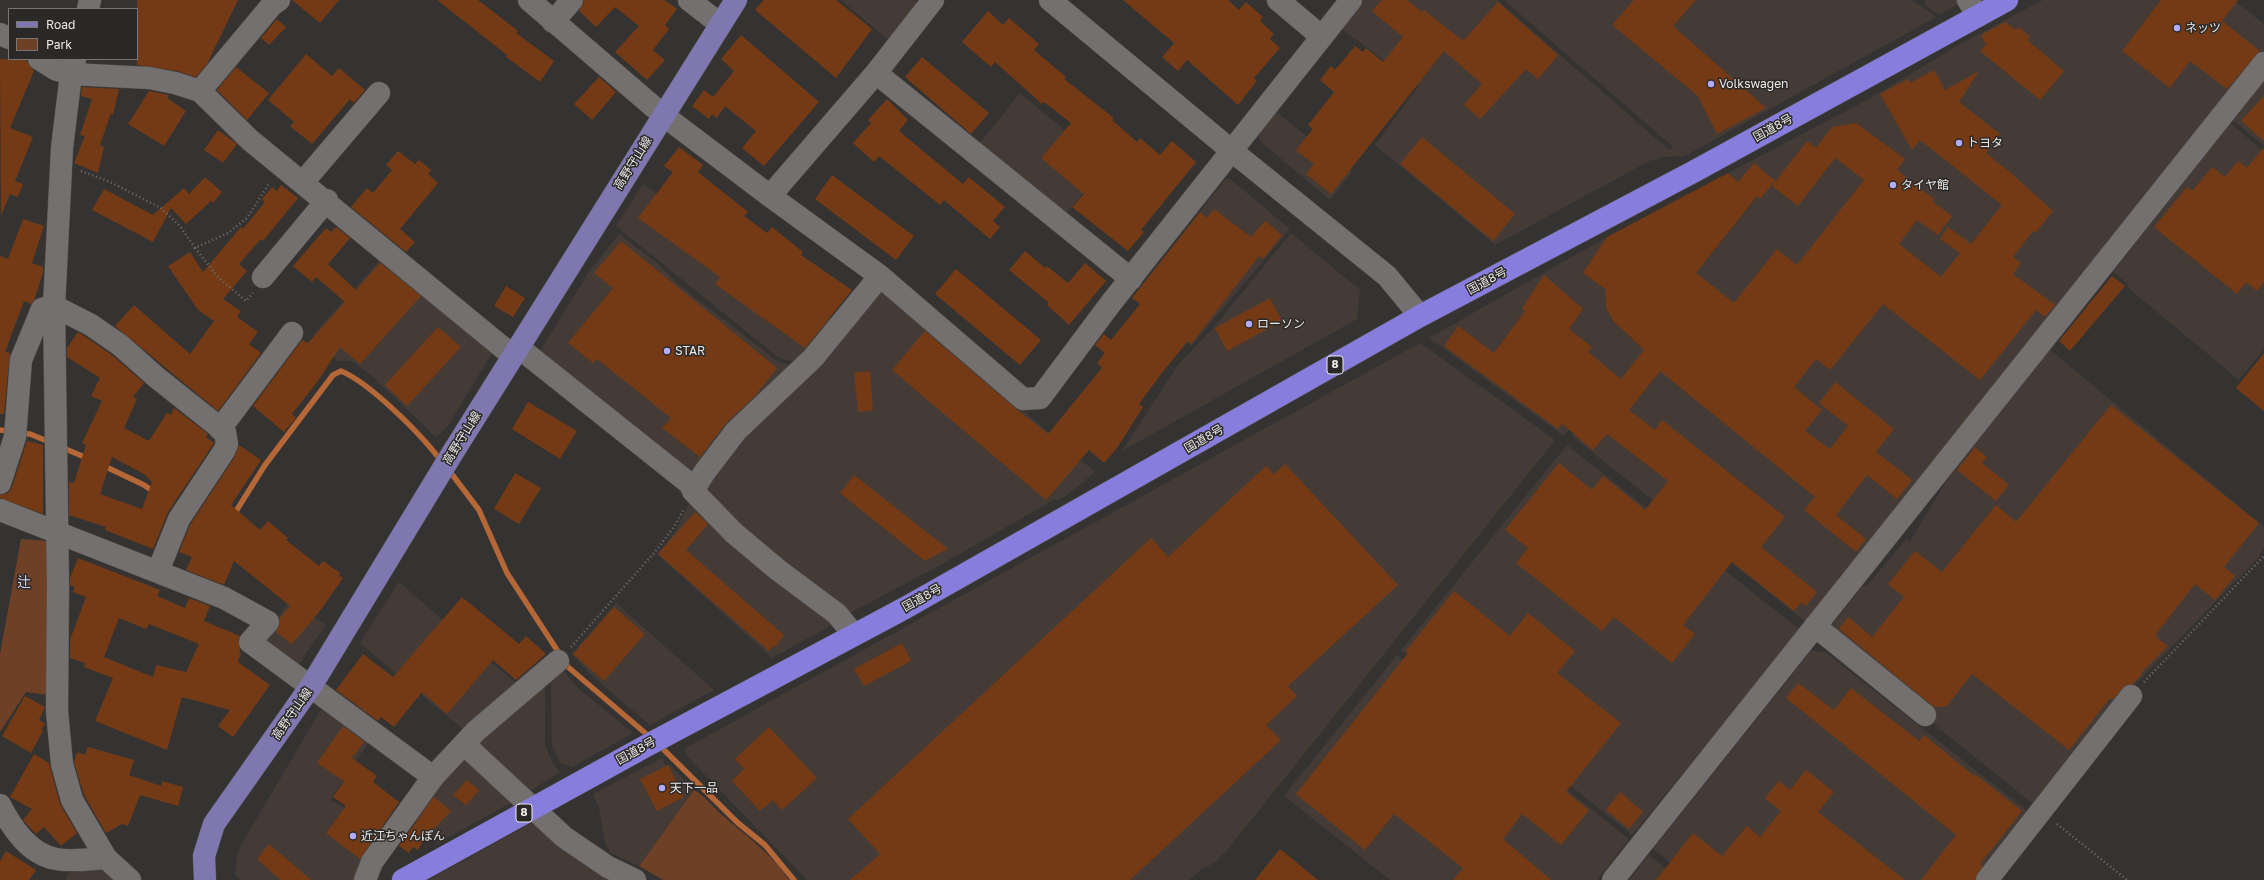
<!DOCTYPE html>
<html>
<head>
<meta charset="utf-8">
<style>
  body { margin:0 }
  #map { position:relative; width:2264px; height:880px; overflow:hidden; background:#353331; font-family:"Golos Text",sans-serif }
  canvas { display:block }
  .legend { position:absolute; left:8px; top:8px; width:130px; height:52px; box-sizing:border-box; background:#2b2927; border:1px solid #787674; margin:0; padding:5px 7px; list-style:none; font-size:12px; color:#ebe9e8 }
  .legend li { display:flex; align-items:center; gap:8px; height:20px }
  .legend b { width:20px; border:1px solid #787674 }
</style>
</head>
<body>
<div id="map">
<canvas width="2264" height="880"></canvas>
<ul class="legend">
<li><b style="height:5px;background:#7f78b0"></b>Road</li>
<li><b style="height:11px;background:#6e4126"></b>Park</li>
</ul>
</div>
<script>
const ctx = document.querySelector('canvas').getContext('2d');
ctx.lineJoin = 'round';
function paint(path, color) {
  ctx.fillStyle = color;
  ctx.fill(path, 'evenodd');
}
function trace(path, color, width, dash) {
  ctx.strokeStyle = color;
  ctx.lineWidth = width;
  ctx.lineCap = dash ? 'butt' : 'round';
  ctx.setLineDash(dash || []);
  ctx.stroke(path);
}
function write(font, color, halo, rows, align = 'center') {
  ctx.font = font + ' "Golos Text","Noto Sans JP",sans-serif';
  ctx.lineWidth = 3;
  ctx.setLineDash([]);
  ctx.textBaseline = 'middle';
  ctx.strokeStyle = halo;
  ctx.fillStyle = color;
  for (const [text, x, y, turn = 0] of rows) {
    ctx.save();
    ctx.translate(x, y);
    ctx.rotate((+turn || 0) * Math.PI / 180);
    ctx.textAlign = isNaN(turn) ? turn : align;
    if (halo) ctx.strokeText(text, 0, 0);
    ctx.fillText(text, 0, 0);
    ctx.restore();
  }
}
const built = new Path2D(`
  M 841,0 L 914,0 L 920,5 L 890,41 Z
  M 1364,0 L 1497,0 L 1669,150 L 1673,147 L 1678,151 L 1504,0 L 1912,0 L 1936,17 L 1685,156 L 1664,157 L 1649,161 L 1495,245 L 1375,145 L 1419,86 L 1342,29 Z
  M 1924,0 L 1966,0 L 1939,15 L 1927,7 Z
  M 2043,0 L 2233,0 L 2264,24 L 2264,50 L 2149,189 L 1806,622 L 1572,436 L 1605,389 L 1564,436 L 1429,338 L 1607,237 L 1606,239 L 1634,259 L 1605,298 L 1606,307 L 1613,321 L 1638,345 L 1756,198 L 1728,173 L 1867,100 L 1962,43 Z
  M 2264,81 L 2264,146 L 2233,120 Z
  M 1020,93 L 1106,165 L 1064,216 L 979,144 Z
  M 1276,112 L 1352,172 L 1330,200 L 1260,141 L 1259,133 Z
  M 2230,123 L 2264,152 L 2264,349 L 2239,380 L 2127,287 L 2129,285 L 2113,272 Z
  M 1226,179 L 1230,179 L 1290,229 L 1191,346 L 1132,298 Z
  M 643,184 L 836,321 L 796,362 L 779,358 L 616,226 Z
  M 1291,233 L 1360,290 L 1357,319 L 1122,451 L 1178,365 L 1214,327 Z
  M 619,234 L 658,264 L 679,285 L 777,361 L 796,367 L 684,491 L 530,367 L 589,272 Z
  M 382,258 L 492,353 L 448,426 L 436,437 L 373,377 L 352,361 L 338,361 L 313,335 Z
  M 877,286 L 1095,472 L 1066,496 L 1056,501 L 1055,499 L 933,569 L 848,614 L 704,495 L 706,477 Z
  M 1420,343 L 1555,440 L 1228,849 L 1214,863 L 1203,868 L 1189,880 L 807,880 L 688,757 L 684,749 Z
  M 2049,349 L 2264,527 L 2264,548 L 2259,557 L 2115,705 L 2036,806 L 1930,721 L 1830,627 L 1863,586 L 1866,587 L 1906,539 L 1910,542 L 1953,470 Z
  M 1567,445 L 1800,630 L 1632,835 L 1401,650 Z
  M 693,503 L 837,622 L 772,658 L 657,554 L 675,532 L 689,504 Z
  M 399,582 L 519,686 L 466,732 L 360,643 Z
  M 289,602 L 326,625 L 295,669 L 265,640 L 264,635 Z
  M 616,603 L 714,690 L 650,725 L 591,675 L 572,654 Z
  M 1811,651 L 1825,652 L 2030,813 L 1978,880 L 1692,880 L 1653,849 Z
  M 1397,655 L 1629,839 L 1597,880 L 1390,880 L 1284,796 Z
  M 560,667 L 579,689 L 633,733 L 572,767 L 560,763 L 552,745 L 551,678 Z
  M 541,686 L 545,688 L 545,745 L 552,762 L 560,772 L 525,794 L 472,746 Z
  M 322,708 L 372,737 L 330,800 L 354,813 L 385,837 L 355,880 L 241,880 L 235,875 L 237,856 L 242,843 Z
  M 465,752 L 519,798 L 438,843 L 410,818 Z
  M 662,758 L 665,765 L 670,765 L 694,790 L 639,866 L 611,853 L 606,846 L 599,808 L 593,794 Z
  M 535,821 L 619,880 L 429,880 Z
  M 1649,855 L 1680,880 L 1629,880 Z
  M 73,866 L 108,871 L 117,880 L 65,880 Z`);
const green = new Path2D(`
  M 21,539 L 48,541 L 48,695 L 26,692 L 0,732 L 0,654 Z
  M 694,790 C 706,797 711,805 721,814 C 745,835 771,853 789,880 L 663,880 L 639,866 Z`);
const stream = new Path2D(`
  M 0,430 L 12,432
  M 20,433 L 30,434 L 52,443
  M 61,447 L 89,459
  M 102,465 L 144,485 L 154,492
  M 448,469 L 479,510 L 507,573 L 568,667 L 651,738
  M 233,516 L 265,465 L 333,375 L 341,371 C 370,383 422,435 441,461
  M 659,745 L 738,823 L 765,845 L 794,880`);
const building = new Path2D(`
  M 137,0 L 238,0 L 207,64 L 196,77 L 177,71 L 137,65 Z
  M 292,0 L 339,0 L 320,23 Z
  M 437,0 L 478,0 L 518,31 L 516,33 L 554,61 L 540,82 L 506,57 L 507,55 Z
  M 585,0 L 664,0 L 677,9 L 665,25 L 669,29 L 653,50 L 665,60 L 647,80 L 615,52 L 639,26 L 615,7 L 596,27 L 579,11 Z
  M 764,0 L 836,0 L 872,29 L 836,78 L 755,10 Z
  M 1123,0 L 1228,0 L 1239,10 L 1246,2 L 1263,17 L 1260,21 L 1274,34 L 1270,39 L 1280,48 L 1254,78 L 1257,81 L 1238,105 L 1187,60 L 1178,71 L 1162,57 L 1174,43 Z
  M 1382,0 L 1407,0 L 1422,12 L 1424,10 L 1463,41 L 1498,2 L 1558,55 L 1538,79 L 1526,69 L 1480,119 L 1464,105 L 1482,84 L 1444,51 L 1331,194 L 1306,174 L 1314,164 L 1296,150 L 1313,129 L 1308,125 L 1334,92 L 1320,80 L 1331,66 L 1335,70 L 1355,46 L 1363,52 L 1366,48 L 1383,62 L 1403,37 L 1372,11 Z
  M 1634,0 L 1696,0 L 1673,26 L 1766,108 L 1717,134 L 1698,96 L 1612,25 Z
  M 2161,0 L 2238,0 L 2222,21 L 2260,51 L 2227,89 L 2190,61 L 2170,88 L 2122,51 Z
  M 988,11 L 1003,25 L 1009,18 L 1039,44 L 1034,50 L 1066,77 L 1064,79 L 1114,118 L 1112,120 L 1137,142 L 1140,138 L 1160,155 L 1172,141 L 1196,162 L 1141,230 L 1144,232 L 1128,251 L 1072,207 L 1084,194 L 1041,158 L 1071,123 L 1044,102 L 1042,104 L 995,62 L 991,67 L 962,42 Z
  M 277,19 L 286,27 L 269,45 L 261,38 Z
  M 2005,22 L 2016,30 L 2019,27 L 2030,37 L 2027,40 L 2064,71 L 2040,100 L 1980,51 L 1986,44 L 1981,35 Z
  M 741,35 L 819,102 L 764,166 L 742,148 L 756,131 L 725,106 L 717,118 L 712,114 L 709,119 L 692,106 L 704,90 L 713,97 L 734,71 L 721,59 Z
  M 306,54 L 332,76 L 339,68 L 365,90 L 354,103 L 350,99 L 312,144 L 290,126 L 294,122 L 268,100 Z
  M 922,57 L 989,113 L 971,134 L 905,77 Z
  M 0,59 L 25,59 L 34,71 L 10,128 L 33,137 L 15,181 L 23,184 L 18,197 L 10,194 L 1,216 Z
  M 236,67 L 269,93 L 247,120 L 217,90 Z
  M 1934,70 L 1945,90 L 1979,71 L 1959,102 L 2000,134 L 1986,153 L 2013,175 L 2053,211 L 2035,233 L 2033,231 L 2013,257 L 2021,263 L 2013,274 L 2055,305 L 2045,317 L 2036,310 L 1980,380 L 1883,304 L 1830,370 L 1816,359 L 1794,387 L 1822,410 L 1805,431 L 1830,449 L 1848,426 L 1819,403 L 1835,382 L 1894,429 L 1876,452 L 1912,480 L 1897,499 L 1867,475 L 1836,515 L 1866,539 L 1856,552 L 1804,510 L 1815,497 L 1660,371 L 1629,410 L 1655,430 L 1662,420 L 1785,517 L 1761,547 L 1817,592 L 1806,606 L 1801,603 L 1794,611 L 1732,562 L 1683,625 L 1695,634 L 1672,663 L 1614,617 L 1602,631 L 1516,563 L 1528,548 L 1505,530 L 1559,463 L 1592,490 L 1603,476 L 1645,510 L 1668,481 L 1607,434 L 1593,450 L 1562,424 L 1558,429 L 1444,346 L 1458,326 L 1494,353 L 1525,311 L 1522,308 L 1544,275 L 1583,309 L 1569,329 L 1592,347 L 1588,352 L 1621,379 L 1644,350 L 1613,321 L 1606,307 L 1605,289 L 1583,273 L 1607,237 L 1728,173 L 1738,182 L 1754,163 L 1775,181 L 1760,199 L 1757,196 L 1696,273 L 1734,303 L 1777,249 L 1797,265 L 1864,180 L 1835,158 L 1798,206 L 1772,186 L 1807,141 L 1816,148 L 1832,127 L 1856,123 L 1905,159 L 1897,170 L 1934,199 L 1932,201 L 1952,216 L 1938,235 L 1917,220 L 1899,244 L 1941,277 L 1960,253 L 1940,239 L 1948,227 L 1971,244 L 2002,205 L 1920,140 L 1912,150 L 1880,94 L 1908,79 L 1910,83 Z
  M 599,77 L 616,92 L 592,120 L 574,104 Z
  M 82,87 L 119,89 L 113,115 L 111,113 L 100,145 L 104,147 L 98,173 L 74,163 L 85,136 L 80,135 L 92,99 L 81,96 Z
  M 149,91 L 169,95 L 167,98 L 186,111 L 164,146 L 128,124 Z
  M 2264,96 L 2264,141 L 2241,121 Z
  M 887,99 L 908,120 L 899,131 L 963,184 L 969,177 L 1005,207 L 993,221 L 1000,227 L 990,239 L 944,200 L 940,205 L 879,156 L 874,162 L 853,143 L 871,123 L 868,120 Z
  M 218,130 L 237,144 L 223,163 L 204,150 Z
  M 1422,137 L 1515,214 L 1493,241 L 1400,164 Z
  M 679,147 L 703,165 L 698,172 L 748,212 L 744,216 L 767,233 L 772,227 L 803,252 L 801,255 L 852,290 L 805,348 L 715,284 L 720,277 L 638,218 L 673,172 L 664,166 Z
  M 2264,147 L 2264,282 L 2257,291 L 2246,282 L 2237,294 L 2154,227 L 2187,187 L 2192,191 L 2212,167 L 2225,177 L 2238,161 L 2247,168 Z
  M 398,151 L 415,164 L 419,160 L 431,170 L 428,174 L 438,183 L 400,229 L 415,242 L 406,252 L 351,207 L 367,188 L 373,193 L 392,170 L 386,165 Z
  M 832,175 L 914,236 L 896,260 L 815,199 Z
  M 205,177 L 222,192 L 213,203 L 211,201 L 186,224 L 171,208 L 153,242 L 92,210 L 104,189 L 153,215 L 184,188 L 189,194 Z
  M 281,185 L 298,198 L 263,241 L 261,239 L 239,264 L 247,271 L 223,299 L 241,311 L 237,317 L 258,332 L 249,344 L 261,353 L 218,411 L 115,326 L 134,305 L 190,354 L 214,321 L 198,310 L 168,266 L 190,252 L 203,272 L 241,227 L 243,229 L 265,202 L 262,199 L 272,187 L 277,191 Z
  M 1214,209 L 1251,237 L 1265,221 L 1282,235 L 1263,259 L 1259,256 L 1191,344 L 1188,341 L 1161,374 L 1139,404 L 1143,407 L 1117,448 L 1104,463 L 1089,450 L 1046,500 L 892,370 L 925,331 L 1015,408 L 1048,434 L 1102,368 L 1097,363 L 1105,353 L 1095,345 L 1104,334 L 1111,340 L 1140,304 L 1132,298 L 1200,212 L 1207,218 Z
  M 23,219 L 44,226 L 32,263 L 43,267 L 43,273 L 34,300 L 31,304 L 24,301 L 5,352 L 10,353 L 4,414 L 0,414 L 0,256 L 8,259 Z
  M 336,227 L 350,238 L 328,264 L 356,290 L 380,263 L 421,296 L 360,364 L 340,347 L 318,381 L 292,414 L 296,418 L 284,432 L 253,406 L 302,340 L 308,343 L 345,302 L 316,277 L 312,282 L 293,266 L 326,228 L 331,232 Z
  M 621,241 L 777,368 L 755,396 L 726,423 L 700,457 L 662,428 L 671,418 L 597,359 L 593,363 L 568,343 L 613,288 L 594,273 Z
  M 1025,251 L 1045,268 L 1047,266 L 1068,283 L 1085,263 L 1106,281 L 1069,325 L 1047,305 L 1049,303 L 1009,270 Z
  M 956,269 L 1041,340 L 1020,365 L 935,294 Z
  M 2112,276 L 2125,286 L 2070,351 L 2059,341 Z
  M 506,286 L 525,298 L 513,317 L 494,306 Z
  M 1270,298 L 1282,321 L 1227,351 L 1215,328 Z
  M 438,327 L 461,347 L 407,406 L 385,385 Z
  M 78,332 L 112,355 L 144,383 L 133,397 L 137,399 L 124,428 L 149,441 L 167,413 L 171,415 L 174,408 L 208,434 L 206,437 L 214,443 L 168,512 L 153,549 L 105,530 L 106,527 L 69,515 L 69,482 L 74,483 L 86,445 L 82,443 L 102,401 L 91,396 L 100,378 L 67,357 L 67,348 ZM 112,457 L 144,474 L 152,482 L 142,509 L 100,494 Z
  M 2264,353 L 2264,411 L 2236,388 Z
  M 870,371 L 873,410 L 858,412 L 854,373 Z
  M 528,402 L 577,431 L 560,459 L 512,429 Z
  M 2111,405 L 2259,523 L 2224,567 L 2235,576 L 2215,600 L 2195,584 L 2156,634 L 2158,635 L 2156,637 L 2168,646 L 2141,673 L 2142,674 L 2133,684 L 2126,685 L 2112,700 L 2110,698 L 2069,750 L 1972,674 L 1946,707 L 1934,707 L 1839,629 L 1848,617 L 1872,637 L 1904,597 L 1888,584 L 1915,551 L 1942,572 L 1996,505 L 2016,522 Z
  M 27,441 L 43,445 L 43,514 L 0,498 L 0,495 L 8,493 L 12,487 Z
  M 239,445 L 261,460 L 231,505 L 260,530 L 268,521 L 288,538 L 286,540 L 319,566 L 323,561 L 340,573 L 339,576 L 343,578 L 320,611 L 292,644 L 276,632 L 280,624 L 280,618 L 290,606 L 234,561 L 224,585 L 186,570 L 192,557 L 179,552 L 190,525 L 234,458 Z
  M 1975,447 L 1987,457 L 1982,463 L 2009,485 L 1996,501 L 1957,470 Z
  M 1285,464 L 1398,585 L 1288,686 L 1297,696 L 1266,725 L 1281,740 L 1130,880 L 850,880 L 880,854 L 848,819 L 1151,538 L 1168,557 L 1266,466 L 1274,474 Z
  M 515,473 L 541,488 L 519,524 L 494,509 Z
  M 854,475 L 948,549 L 925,561 L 840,493 Z
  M 695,512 L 708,524 L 686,550 L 784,635 L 775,647 L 773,646 L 769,651 L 658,554 Z
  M 78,558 L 160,590 L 157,596 L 185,608 L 189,598 L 210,606 L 204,621 L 240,636 L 238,640 L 240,649 L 239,652 L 241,653 L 238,662 L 270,685 L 233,737 L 218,726 L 230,710 L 182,697 L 167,750 L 95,721 L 113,678 L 84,667 L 85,663 L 70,658 L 70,640 L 86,597 L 73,592 L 75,587 L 70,585 L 70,578 ZM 119,618 L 146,629 L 149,624 L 199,644 L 186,672 L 156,665 L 153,677 L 104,657 Z
  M 1454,591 L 1510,636 L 1528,613 L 1575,651 L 1557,673 L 1621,723 L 1566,792 L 1589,810 L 1561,845 L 1522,814 L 1503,839 L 1551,880 L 1453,880 L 1463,868 L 1394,814 L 1365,850 L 1296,794 L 1408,653 L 1406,651 Z
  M 462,597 L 519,644 L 526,636 L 546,654 L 516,680 L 493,660 L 447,714 L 422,692 L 394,727 L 381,717 L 378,721 L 336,690 L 363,654 L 393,677 Z
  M 614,607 L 645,634 L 604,681 L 573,654 Z
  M 902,643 L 911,661 L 864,686 L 854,669 Z
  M 1798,683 L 1834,710 L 1851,688 L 1919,741 L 1924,735 L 1974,776 L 1975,774 L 2022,811 L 1980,864 L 1982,866 L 1975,880 L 1921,880 L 1956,835 L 1786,698 Z
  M 25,696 L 45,707 L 39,720 L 45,724 L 41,730 L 43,731 L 31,753 L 2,736 Z
  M 343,726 L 364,742 L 352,758 L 377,776 L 373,782 L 399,802 L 360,859 L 326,833 L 346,806 L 333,797 L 344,781 L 317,763 Z
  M 769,727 L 817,778 L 782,810 L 773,800 L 760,811 L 732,781 L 744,769 L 735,759 Z
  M 88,747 L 134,760 L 129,775 L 161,786 L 162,781 L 183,787 L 178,806 L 140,795 L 128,826 L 122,824 L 106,833 L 84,795 L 74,762 L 77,752 L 85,755 Z
  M 34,754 L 49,763 L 60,804 L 77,833 L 61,846 L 44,827 L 36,834 L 23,820 L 32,809 L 10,797 Z
  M 668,765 L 684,797 L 657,811 L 640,779 Z
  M 1806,770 L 1834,792 L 1818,812 L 1905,880 L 1656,880 L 1693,833 L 1722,856 L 1747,826 L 1760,837 L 1781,811 L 1765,798 L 1779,781 L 1790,790 Z
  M 467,780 L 479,790 L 466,805 L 453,795 Z
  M 1620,792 L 1643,812 L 1629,829 L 1606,810 Z
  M 434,797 L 451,811 L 424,839 L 418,850 L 413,847 L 409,853 L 399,846 Z
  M 269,844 L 311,880 L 281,880 L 257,859 Z
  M 1280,849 L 1318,880 L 1255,880 Z
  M 6,851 L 36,870 L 29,880 L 0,880 L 0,861 Z`);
const path = new Path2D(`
  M 81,171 L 110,182 L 161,208 L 180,226 L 195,248 L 228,233 L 247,218 L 270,182
  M 195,248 L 219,278 L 246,301 L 253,293
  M 571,647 L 654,553 L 674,527 L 684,509
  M 2144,682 L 2264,556
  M 2057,824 L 2127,880`);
const minor = new Path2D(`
  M 529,0 L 663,115 L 770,196 L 880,276 L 1023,399 L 1040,398 L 1111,303 L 1351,0
  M 689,0 L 720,24
  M 1050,0 L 1232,151 L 1387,276 L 1420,316
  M 1278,0 L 1322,37
  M 1968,0 L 1978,16
  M 88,9 L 90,0
  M 553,22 L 572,0
  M 0,34 L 9,38
  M 39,59 L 57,70 L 71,74 L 149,78 L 175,83 L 200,91 L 250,140 L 513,356
  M 75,59 L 71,74 L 62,148 L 54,306 L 58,585 L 57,711 L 62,764 L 72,800 L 106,858 L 130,880
  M 876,73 L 1131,279
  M 200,91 L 272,5 L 279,0
  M 304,181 L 379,93
  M 770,196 L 876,73 L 933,0
  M 263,277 L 327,200
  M 518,347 L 690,484 L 693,491 L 734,533 L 778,570 L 837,614 L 854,635
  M 220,429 L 292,333
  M 0,483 L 15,437 L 21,360 L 42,309 L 54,306 L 91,325 L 120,345 L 156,377 L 225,432 L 227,444 L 224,451 L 179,519 L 158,571
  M 693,491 L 704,473 L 736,431 L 813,358 L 880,276
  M 0,510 L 224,598 L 268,622 L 250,642 L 433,777
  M 1815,626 L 1925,715
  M 465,745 L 564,837 L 608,867 L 635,880
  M 0,805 C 12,828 29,854 56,859 C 72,862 90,859 106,858
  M 365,880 L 372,862 L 433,777 L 476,731 L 558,661
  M 1613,880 L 2264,63
  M 1987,880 L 2131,696`);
const major = new Path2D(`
  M 205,880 L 204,856 L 214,824 L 311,686 L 450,457 L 736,0`);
const highway = new Path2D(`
  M 403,880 L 646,746 L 905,608 L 1420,316 L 1693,172 L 2007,0`);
const markers = [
  [2177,28,4,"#b2adf9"],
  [1711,84,4,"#b2adf9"],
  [1959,143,4,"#b2adf9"],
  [1893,185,4,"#b2adf9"],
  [1249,324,4,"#b2adf9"],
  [667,351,4,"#b2adf9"],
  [662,788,4,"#b2adf9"],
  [353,836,4,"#b2adf9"]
];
const shields = [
  [1335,365,16],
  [524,813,16]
];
const shieldNames = [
  ["8",1335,365],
  ["8",524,813]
];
const poiNames = [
  ["ネッツ",2185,28],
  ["Volkswagen",1719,84],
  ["トヨタ",1967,143],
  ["タイヤ館",1901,185],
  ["ローソン",1257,324],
  ["STAR",675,351],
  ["天下一品",670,788],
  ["近江ちゃんぽん",361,836]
];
const streetNames = [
  ["国道8号",1773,128,-29],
  ["高野守山線",633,163,-58],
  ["国道8号",1487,281,-28],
  ["高野守山線",462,438,-58],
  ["国道8号",1204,439,-30],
  ["国道8号",922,598,-29],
  ["高野守山線",292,714,-55],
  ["国道8号",636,751,-29]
];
const quarterNames = [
  ["辻",24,583]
];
paint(built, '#443b37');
paint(green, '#6e4126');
trace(stream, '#b56737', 5.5);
paint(building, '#743a15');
trace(minor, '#53504f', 23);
trace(major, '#53504f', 23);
trace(highway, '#53504f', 23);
trace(path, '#72706e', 2.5, [1, 3]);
trace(minor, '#73706f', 22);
trace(major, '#7f78b0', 22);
trace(highway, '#877ddc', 22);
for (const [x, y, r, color] of markers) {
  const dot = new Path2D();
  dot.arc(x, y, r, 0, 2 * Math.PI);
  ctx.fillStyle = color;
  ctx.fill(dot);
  trace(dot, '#2b2927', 1.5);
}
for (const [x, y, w] of shields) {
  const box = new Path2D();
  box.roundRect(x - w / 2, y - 9, w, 18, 3);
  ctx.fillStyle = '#2b2927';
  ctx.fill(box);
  trace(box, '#ebe9e8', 1);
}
write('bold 11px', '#ebe9e8', null, shieldNames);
write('12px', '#ebe9e8', '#2b2927', poiNames, 'left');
write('12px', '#ebe9e8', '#2b2927', streetNames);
write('14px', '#d6d5f3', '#2b2927', quarterNames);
</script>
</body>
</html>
